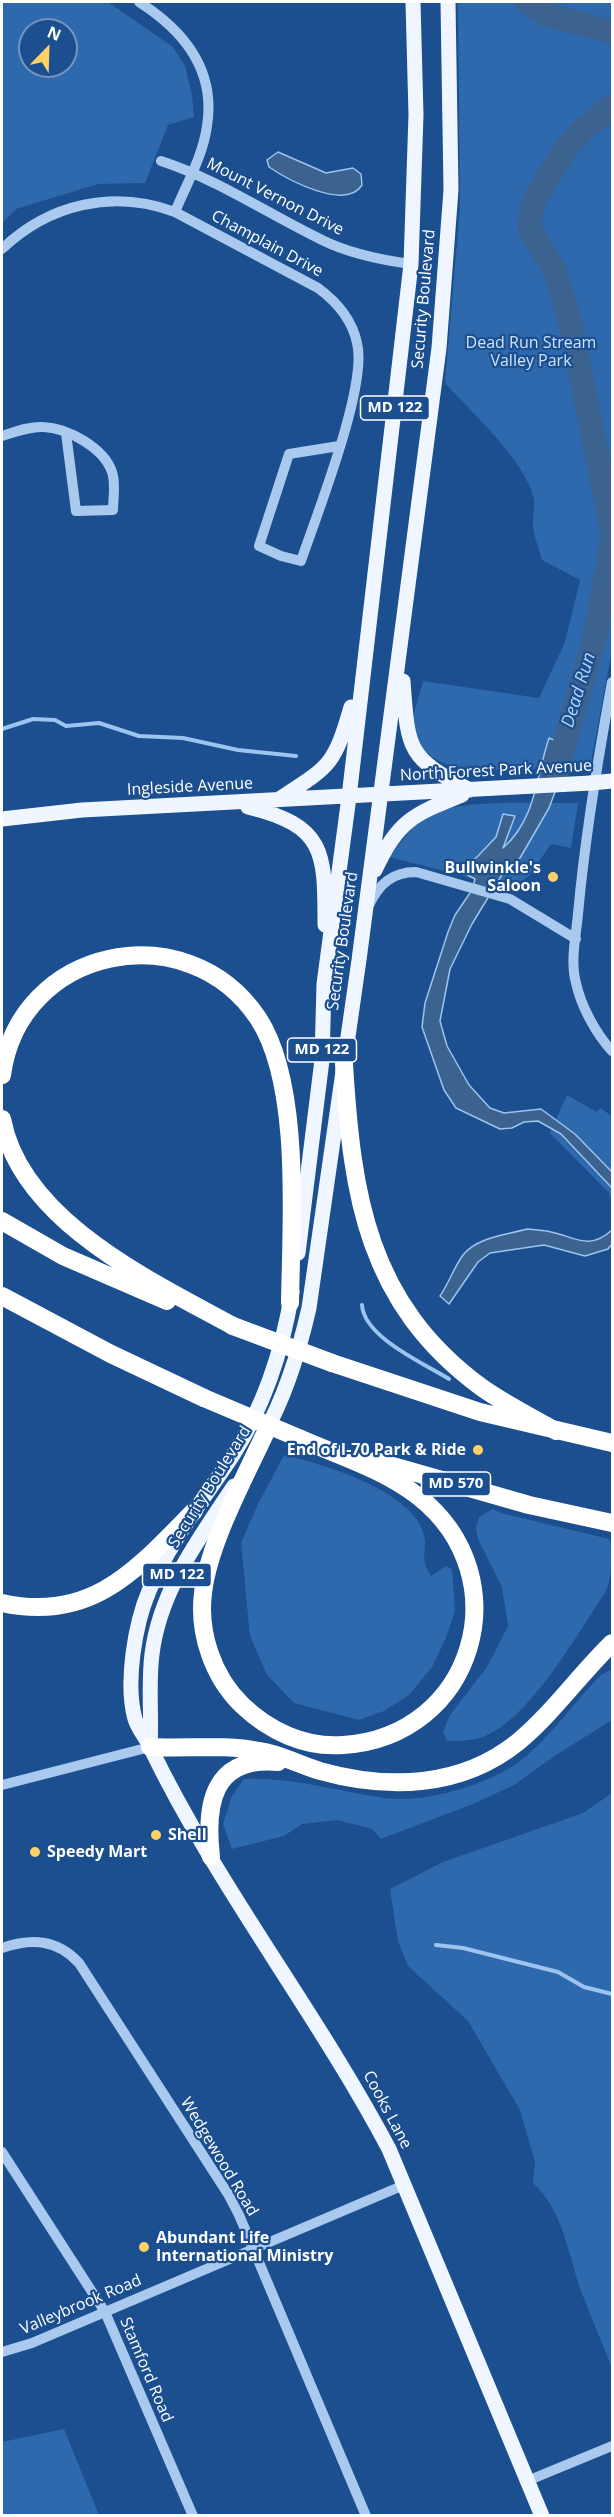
<!DOCTYPE html>
<html>
<head>
<meta charset="utf-8">
<style>
  body { margin:0 }
  #map { position:relative; width:614px; height:2517px; overflow:hidden; background:#1b4f8f; font-family:"Open Sans",sans-serif }
  canvas { display:block }
  .frame { position:absolute; inset:0; border:3px solid #fff; pointer-events:none }
  .north { position:absolute; left:18px; top:18px; width:60px; height:60px; box-sizing:border-box; background:#1b4f8f; border:2px solid #7695bc; border-radius:50%; rotate:23deg; font-size:16px; font-weight:700; line-height:24px; text-align:center; color:#fff }
  .north::after { content:''; display:block; margin:auto; width:21px; height:27px; background:#ffd166; clip-path:polygon(50% 0,100% 100%,50% 72%,0 100%) }
</style>
</head>
<body>
<div id="map">
<canvas width="614" height="2517"></canvas>
<div class="frame"></div>
<div class="north">N</div>
</div>
<script>
const ctx = document.querySelector('canvas').getContext('2d');
ctx.lineJoin = 'round';
function paint(path, color) {
  ctx.fillStyle = color;
  ctx.fill(path, 'evenodd');
}
function trace(path, color, width, dash) {
  ctx.strokeStyle = color;
  ctx.lineWidth = width;
  ctx.lineCap = dash ? 'butt' : 'round';
  ctx.setLineDash(dash || []);
  ctx.stroke(path);
}
function write(font, color, halo, rows, align = 'center') {
  ctx.font = font + ' "Open Sans",sans-serif';
  ctx.lineWidth = 4.5;
  ctx.setLineDash([]);
  ctx.textBaseline = 'middle';
  ctx.strokeStyle = halo;
  ctx.fillStyle = color;
  for (const [text, x, y, turn = 0] of rows) {
    ctx.save();
    ctx.translate(x, y);
    ctx.rotate((+turn || 0) * Math.PI / 180);
    ctx.textAlign = isNaN(turn) ? turn : align;
    if (halo) ctx.strokeText(text, 0, 0);
    ctx.fillText(text, 0, 0);
    ctx.restore();
  }
}
const green = new Path2D(`
  M 2,2 L 108,2 L 173,47 L 185,66 L 192,95 L 194,117 L 168,125 L 145,183 L 98,184 L 16,209 L 2,223 ZM 30,30 L 66,30 L 66,66 L 30,66 Z
  M 458,2 L 612,2 L 612,650 L 590,767 L 466,771 C 444,765 415,754 413,726 C 412,713 420,694 423,681 L 539,698 L 565,642 L 580,580 L 542,560 C 539,548 533,535 533,524 C 532,515 536,504 533,496 C 523,458 472,413 445,383 L 460,208 Z
  M 578,803 L 571,848 L 551,844 L 529,876 L 510,888 L 390,857 C 402,841 413,823 431,814 C 465,798 539,804 578,803 Z
  M 567,1095 L 597,1112 L 600,1108 L 612,1116 L 612,1202 L 609,1193 L 550,1133 Z
  M 284,1455 C 323,1464 410,1490 423,1532 C 429,1551 418,1556 431,1576 L 446,1566 L 452,1569 L 455,1611 L 446,1638 L 432,1667 L 409,1695 L 384,1711 L 359,1720 L 294,1703 L 267,1675 L 250,1636 L 241,1543 L 258,1504 Z
  M 493,1509 L 501,1513 L 609,1539 C 614,1553 612,1578 605,1593 C 577,1634 530,1719 483,1737 C 471,1741 459,1741 447,1741 L 443,1732 L 450,1715 L 487,1667 L 508,1626 L 502,1587 L 478,1539 L 476,1527 L 479,1517 Z
  M 612,1669 L 612,1720 L 556,1755 L 514,1785 L 473,1804 L 381,1839 L 372,1829 L 338,1820 L 302,1824 L 284,1836 L 232,1849 L 223,1824 L 232,1796 L 244,1779 C 291,1777 338,1791 384,1798 C 423,1804 487,1785 519,1762 C 546,1742 576,1700 601,1675 Z
  M 612,1793 L 612,2368 C 602,2343 591,2317 581,2291 C 568,2254 563,2210 533,2183 L 535,2162 L 520,2110 L 468,2021 L 408,1966 L 398,1941 L 390,1889 L 443,1862 L 583,1813 Z
  M 64,2429 L 99,2515 L 2,2515 L 2,2442 Z`);
const water = new Path2D(`
  M 278,152 L 326,173 L 353,168 L 361,174 L 362,185 C 346,211 288,180 269,167 L 267,160 Z
  M 549,738 L 572,747 L 549,808 L 520,858 L 503,873 L 472,924 L 450,969 L 440,1021 L 447,1046 L 469,1085 L 490,1108 L 504,1113 L 541,1109 L 575,1134 L 612,1172 L 612,1188 L 561,1134 L 538,1121 L 524,1122 L 512,1128 L 500,1129 L 456,1108 L 444,1090 L 422,1027 L 425,1003 L 448,932 L 455,915 L 472,890 L 475,879 L 462,872 L 463,867 L 477,857 L 496,837 L 503,814 L 515,816 L 503,848 C 536,819 536,777 549,738 Z
  M 527,1229 C 535,1230 543,1230 551,1232 C 575,1237 589,1251 612,1230 L 612,1244 L 608,1249 L 585,1256 L 544,1245 L 490,1253 L 478,1262 L 449,1304 L 440,1296 C 449,1283 454,1267 463,1255 C 477,1237 506,1235 527,1229 Z`);
const stream = new Path2D(`
  M 2,729 L 33,719 L 55,720 L 66,726 L 99,723 L 139,736 L 183,738 L 238,750 L 296,756
  M 362,1305 C 364,1337 423,1363 449,1379
  M 436,1945 L 463,1948 L 558,1972 L 584,1987 L 612,1994`);
const river = new Path2D(`
  M 527,2 L 544,14 L 612,32
  M 556,774 L 595,636 L 611,547 L 611,526 L 570,321 L 554,269 L 530,230 L 531,213 L 535,199 L 566,148 L 581,131 L 612,107`);
const minor = new Path2D(`
  M 161,161 C 219,180 268,214 322,240 C 350,254 381,260 411,264
  M 175,212 L 318,288 C 337,302 352,319 357,343 C 368,385 317,514 301,561 L 281,556 L 259,546 L 289,454 L 339,446
  M 2,249 C 49,204 113,189 175,212 C 186,185 203,156 207,126 C 216,70 183,30 139,2
  M 2,436 C 15,432 30,426 43,427 C 68,428 104,448 112,472 C 116,484 113,498 113,510 L 76,511 L 66,433
  M 612,682 C 598,758 585,836 578,914 C 576,936 570,961 576,983 C 581,1006 596,1034 612,1051
  M 369,905 C 379,884 392,872 416,872 L 510,899 L 576,939
  M 2,1785 L 150,1747
  M 2,1948 C 31,1938 57,1939 79,1963 L 228,2194 L 239,2215 L 366,2516
  M 2,2152 L 105,2312 L 193,2516
  M 2,2352 L 32,2343 L 404,2185
  M 527,2481 L 612,2446`);
const major = new Path2D(`
  M 403,681 C 408,750 407,758 470,790
  M 279,799 C 330,766 334,766 351,707
  M 248,807 C 325,826 325,851 325,925
  M 2,819 L 82,810 L 591,783
  M 375,870 C 399,820 412,815 462,795
  M 298,1253 L 322,1060 L 324,984 L 349,797 L 411,264 L 416,115 L 413,2
  M 292,1292 C 283,1348 264,1406 233,1455 C 204,1499 170,1541 149,1591 C 135,1624 125,1683 135,1719 C 138,1729 147,1739 151,1749 C 169,1786 188,1820 209,1855 C 268,1954 335,2047 389,2149 L 542,2516
  M 264,1434 C 286,1395 299,1352 309,1308 L 359,960 L 439,348 L 451,190 L 448,2
  M 150,1747 C 152,1716 148,1685 152,1654 C 160,1590 199,1539 234,1486`);
const highway = new Path2D(`
  M 344,1064 C 352,1195 367,1303 481,1387 C 505,1404 531,1417 556,1431
  M 2,1075 C 19,947 187,912 258,1018 C 302,1085 291,1225 290,1303
  M 2,1119 C 21,1221 151,1281 233,1326
  M 2,1221 L 63,1256 L 167,1301
  M 2,1296 L 111,1354 L 204,1398
  M 332,1363 L 480,1412 L 612,1443
  M 269,1425 C 247,1474 209,1541 203,1593 C 198,1633 213,1677 242,1705 C 269,1731 305,1748 343,1745 C 474,1737 521,1578 419,1497 C 385,1470 340,1456 301,1439
  M 375,1461 L 529,1505 L 612,1523
  M 2,1603 C 92,1623 137,1569 194,1511
  M 150,1747 C 187,1749 223,1744 259,1751 C 280,1754 300,1765 320,1771 C 388,1790 461,1788 518,1742 C 553,1713 580,1674 612,1643
  M 211,1857 C 205,1805 212,1756 278,1762`);
const majorBridge = new Path2D(`
  M 591,783 L 612,781`);
const highwayBridge = new Path2D(`
  M 233,1326 L 332,1363
  M 204,1398 L 301,1439`);
const markers = [
  [553,877,6,"#ffd166"],
  [478,1450,6,"#ffd166"],
  [156,1835,6,"#ffd166"],
  [35,1852,6,"#ffd166"],
  [144,2247,6,"#ffd166"]
];
const shields = [
  [395,408,69],
  [322,1050,69],
  [456,1484,69],
  [177,1575,69]
];
const shieldNames = [
  ["MD 122",395,408],
  ["MD 122",322,1050],
  ["MD 570",456,1484],
  ["MD 122",177,1575]
];
const streetNames = [
  ["Mount Vernon Drive",275,197,27],
  ["Champlain Drive",267,244,28],
  ["Security Boulevard",424,299,-85],
  ["North Forest Park Avenue",496,771,-3],
  ["Ingleside Avenue",190,787,-3],
  ["Security Boulevard",343,941,-82],
  ["Security Boulevard",210,1487,-58],
  ["Cooks Lane",387,2110,62],
  ["Wedgewood Road",219,2157,59],
  ["Valleybrook Road",81,2305,-23],
  ["Stamford Road",146,2370,67]
];
const parkNames = [
  ["Dead Run Stream",531,343],
  ["Valley Park",531,361]
];
const poiNames = [
  ["Bullwinkle's",541,868,"right"],
  ["Saloon",541,886,"right"],
  ["End of I-70 Park & Ride",466,1450,"right"],
  ["Shell",168,1835],
  ["Speedy Mart",47,1852],
  ["Abundant Life",156,2238],
  ["International Ministry",156,2256]
];
const waterNames = [
  ["Dead Run",579,690,-73]
];
paint(green, '#2e69ad');
paint(water, '#3c6290');
trace(water, '#9cc4f0', 1.5);
trace(stream, '#9cc4f0', 4);
trace(river, '#3c6290', 24);
trace(minor, '#a9c9ee', 10);
trace(major, '#f0f6ff', 15);
trace(highway, '#fff', 18);
trace(majorBridge, '#f0f6ff', 15);
trace(highwayBridge, '#fff', 18);
for (const [x, y, r, color] of markers) {
  const dot = new Path2D();
  dot.arc(x, y, r, 0, 2 * Math.PI);
  ctx.fillStyle = color;
  ctx.fill(dot);
  trace(dot, '#1b4f8f', 2);
}
for (const [x, y, w] of shields) {
  const box = new Path2D();
  box.roundRect(x - w / 2, y - 12, w, 24, 4.5);
  ctx.fillStyle = '#1b4f8f';
  ctx.fill(box);
  trace(box, '#fff', 1.5);
}
write('bold 15px', '#fff', null, shieldNames);
write('16px', '#fff', '#1b4f8f', streetNames);
write('16px', '#cfe3fa', '#1b4f8f', parkNames);
write('bold 16px', '#fff', '#1b4f8f', poiNames, 'left');
write('italic 18px', '#b5d3f5', '#1b4f8f', waterNames);
</script>
</body>
</html>
